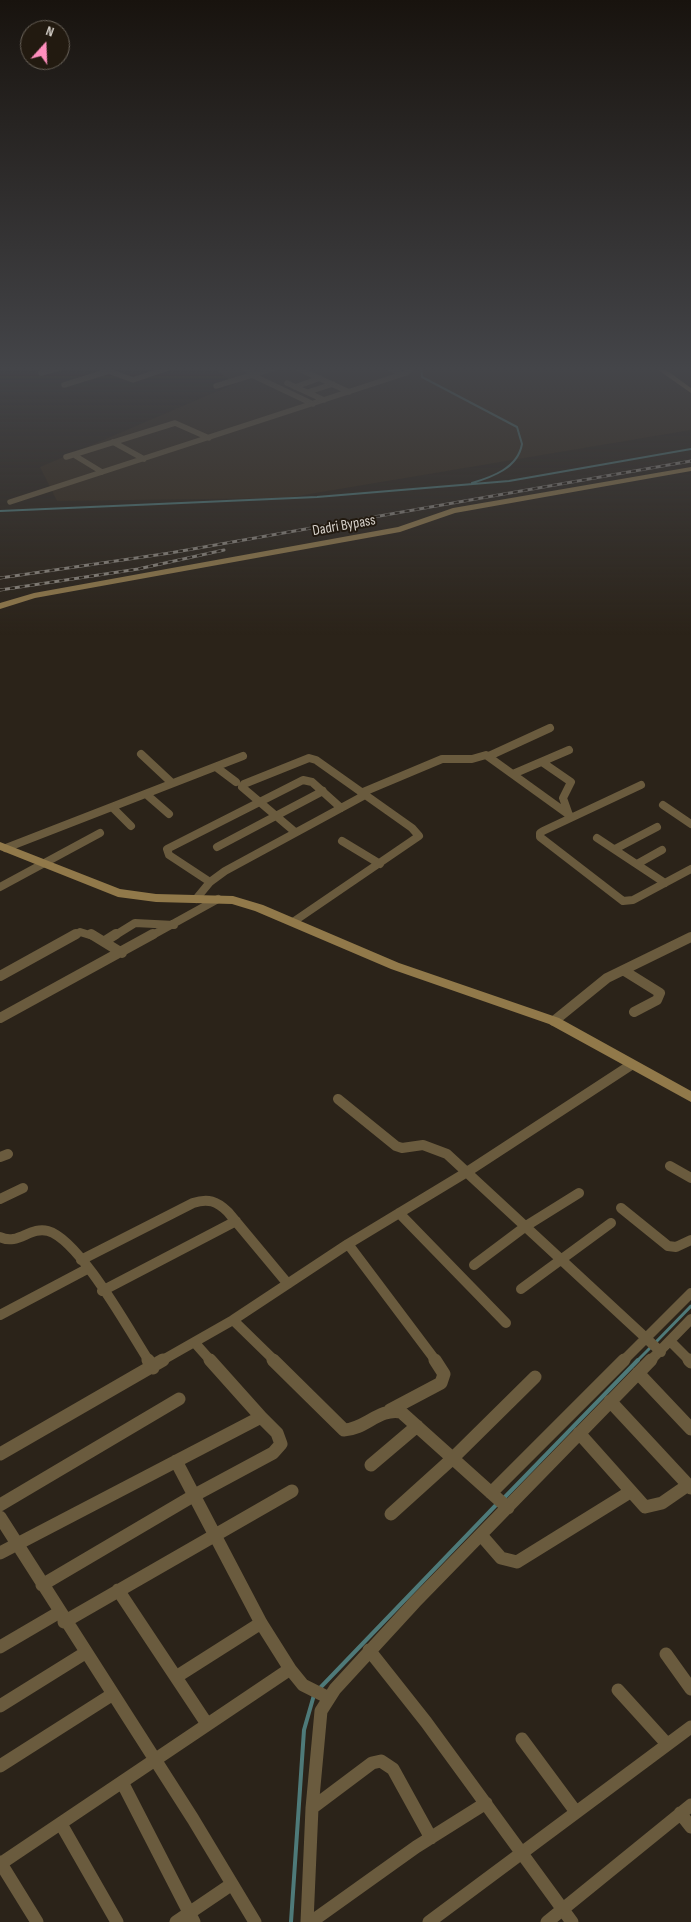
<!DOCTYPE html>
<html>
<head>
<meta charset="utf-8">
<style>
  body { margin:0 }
  #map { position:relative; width:691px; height:1922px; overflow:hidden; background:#2b2319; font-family:"Sofia Sans Condensed",sans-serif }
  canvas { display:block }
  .north { position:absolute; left:20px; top:20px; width:50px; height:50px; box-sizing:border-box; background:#221a10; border:1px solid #6a635a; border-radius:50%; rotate:20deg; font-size:14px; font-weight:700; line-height:20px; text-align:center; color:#d5d0c9 }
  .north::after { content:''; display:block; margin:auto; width:18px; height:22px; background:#fe8ebd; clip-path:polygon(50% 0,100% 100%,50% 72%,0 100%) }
</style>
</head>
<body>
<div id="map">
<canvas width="691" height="1922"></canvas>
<div class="north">N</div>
</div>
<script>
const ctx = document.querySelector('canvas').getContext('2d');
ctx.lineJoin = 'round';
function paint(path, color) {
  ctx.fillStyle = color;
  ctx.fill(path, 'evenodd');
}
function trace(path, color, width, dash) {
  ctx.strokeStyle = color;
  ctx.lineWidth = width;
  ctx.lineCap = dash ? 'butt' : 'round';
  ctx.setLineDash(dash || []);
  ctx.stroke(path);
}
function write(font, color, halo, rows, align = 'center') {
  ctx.font = font + ' "Sofia Sans Condensed",sans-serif';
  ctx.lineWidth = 4;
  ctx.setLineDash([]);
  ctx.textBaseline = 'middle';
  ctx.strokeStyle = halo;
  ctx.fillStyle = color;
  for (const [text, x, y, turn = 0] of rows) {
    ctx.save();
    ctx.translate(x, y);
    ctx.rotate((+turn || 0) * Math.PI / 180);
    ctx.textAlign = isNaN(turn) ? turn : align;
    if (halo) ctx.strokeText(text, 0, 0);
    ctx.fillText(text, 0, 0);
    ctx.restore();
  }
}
const built = new Path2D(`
  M 213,367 L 691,367 L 691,430 L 286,498 L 57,501 L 40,467 L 234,384 Z`);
const streamFar2 = new Path2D(`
  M 421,367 L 422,377 L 517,427 L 522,444 C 518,468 492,477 472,483
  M 0,511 L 317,497 L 509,481 L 691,449`);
const streamFar1 = new Path2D(`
  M 655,1343 L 691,1306
  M 637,1361 L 651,1347`);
const stream = new Path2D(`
  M 503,1499 L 638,1360
  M 319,1689 L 497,1504
  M 291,1922 L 304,1730 L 314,1695`);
const streetFar3 = new Path2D(`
  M 98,367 L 133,380 L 171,367
  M 241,367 L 256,374
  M 295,367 L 349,392
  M 387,367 L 402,374
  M 31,368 L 33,367
  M 41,373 L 63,367
  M 252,375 L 313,404
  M 287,383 L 324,400
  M 64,385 L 109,371
  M 216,386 L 278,367
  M 295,387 L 320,378
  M 308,392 L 333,384
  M 113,442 L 144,459
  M 74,455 L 102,472
  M 66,457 L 175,423 L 209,438
  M 10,502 L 406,373 L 412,367`);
const streetFar2 = new Path2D(`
  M 141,754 L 172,783
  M 489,756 L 550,728
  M 542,762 L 571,782 L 563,798 L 569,815
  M 216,767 L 236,782
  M 513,774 L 569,750
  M 641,785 L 543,831 L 540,833 L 540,837 L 623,901 L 633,900 L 691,869
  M 361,793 L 442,759 L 472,759 L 486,755 L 572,817
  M 146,794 L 169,814
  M 663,805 L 691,824
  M 112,807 L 131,826
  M 597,838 L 665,883
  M 342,841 L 380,864
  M 217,847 L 323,791
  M 6,848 L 243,756
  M 615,849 L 657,827
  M 637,864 L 662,850
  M 210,882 L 169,855 L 167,849 L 303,780 L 312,782 L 341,808
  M 0,887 L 100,833
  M 196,899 L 210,882 L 225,871 L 365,795
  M 293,922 L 419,836 L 412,828 L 316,760 L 309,758 L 244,784 L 242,787 L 295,832
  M 74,936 L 80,932 L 93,936
  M 114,936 L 135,923 L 174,925
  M 151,936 L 218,899`);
const streetFar1 = new Path2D(`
  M 91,934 L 122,953
  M 105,941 L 116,934
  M 623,970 L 660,993 L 657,1000 L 634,1012
  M 0,976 L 76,934
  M 0,1018 L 153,934
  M 554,1021 L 607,978 L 691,937
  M 338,1099 L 396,1146 L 402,1148 L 423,1145 L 447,1154 L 661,1352
  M 0,1157 L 8,1154
  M 670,1166 L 691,1178
  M 0,1199 L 23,1188
  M 621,1208 L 668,1246 L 676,1247 L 691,1240
  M 399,1213 L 506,1323
  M 0,1237 C 18,1246 30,1226 48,1231 C 80,1240 130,1332 149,1361
  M 348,1244 L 436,1361
  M 81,1260 L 193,1203 C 208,1198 217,1201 228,1212 L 288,1284
  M 474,1265 L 526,1226 L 579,1193
  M 521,1289 L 611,1223
  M 102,1291 L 236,1221
  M 0,1315 L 87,1269
  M 233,1320 L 275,1361
  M 670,1341 L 690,1361
  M 195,1343 L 211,1361
  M 161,1361 L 233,1320 L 348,1244 L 467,1172 L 631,1065
  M 623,1361 L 691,1293
  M 650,1361 L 691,1319`);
const street = new Path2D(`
  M 148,1360 L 153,1368
  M 273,1360 L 344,1430 C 366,1429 378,1408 401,1412 L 508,1508
  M 689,1360 L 691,1362
  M 638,1373 L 691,1429
  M 610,1401 L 691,1488
  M 390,1410 L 441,1383 L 444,1374 L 435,1360
  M 579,1433 L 645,1507 L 662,1503 L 688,1485
  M 0,1454 L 163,1360
  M 176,1461 L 261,1623 L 290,1669 L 303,1685 L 329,1698
  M 371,1465 L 417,1426
  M 491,1493 L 624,1360
  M 0,1505 L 179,1399
  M 391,1514 L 453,1458 L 535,1377
  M 0,1517 L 193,1819 L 255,1922
  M 481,1535 L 501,1558 L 517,1562 L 630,1492
  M 0,1553 L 261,1417 L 210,1360
  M 42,1585 L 193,1496 L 273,1453 L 281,1444 L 277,1433 L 261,1417
  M 118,1590 L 207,1724
  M 64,1622 L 292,1491
  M 0,1647 L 58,1613
  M 369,1650 L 426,1722 L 572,1922
  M 666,1654 L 691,1689
  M 176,1677 L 261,1623
  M 618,1690 L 667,1744
  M 0,1706 L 85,1653
  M 522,1739 L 576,1812
  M 0,1766 L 113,1694
  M 122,1782 L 194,1922
  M 312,1808 L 372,1763 L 381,1761 L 393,1769 L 431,1838
  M 680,1813 L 691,1827
  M 61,1824 L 117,1922
  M 0,1862 L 37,1922
  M 0,1864 L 290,1669
  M 176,1922 L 232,1884
  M 307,1922 L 312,1808 L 321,1711 L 335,1689 L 415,1602 L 651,1360
  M 311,1922 L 416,1847 L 486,1803
  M 429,1922 L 691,1727
  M 547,1922 L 691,1805`);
const secondary = new Path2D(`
  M 654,367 L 662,367 L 691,388 L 691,393 Z
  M 691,467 L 691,471 L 455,513 L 400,532 L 35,598 L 0,609 L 0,603 L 34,593 L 398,527 L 453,508 Z
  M 0,842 L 120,889 L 156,894 L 233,896 L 263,905 L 399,963 L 559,1018 L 691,1091 L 691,1102 L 549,1024 L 391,969 L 255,911 L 232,904 L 156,902 L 118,897 L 0,850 Z`);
const rail = new Path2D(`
  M 0,578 L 170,553 L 691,461
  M 0,590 L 138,569 L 224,550`);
const farStreetnames = [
  ["Dadri Bypass",344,526,-10]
];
paint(built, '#352919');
trace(streamFar2, '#4e7a79', 2);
trace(streamFar1, '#4e7a79', 3);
trace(stream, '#4e7a79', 4);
trace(streetFar3, '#6a5b3e', 5.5);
trace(streetFar2, '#6a5b3e', 8);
trace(streetFar1, '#6a5b3e', 10);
trace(street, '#6a5b3e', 13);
paint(secondary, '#91794a');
trace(rail, '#8b857c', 3);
trace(rail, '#221a10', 2, [5]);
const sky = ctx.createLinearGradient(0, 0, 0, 636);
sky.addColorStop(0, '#18130e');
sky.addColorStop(0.58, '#444549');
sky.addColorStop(1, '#44454900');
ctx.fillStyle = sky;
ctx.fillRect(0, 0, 691, 636);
write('15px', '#d5d0c9', '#221a10', farStreetnames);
</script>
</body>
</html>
